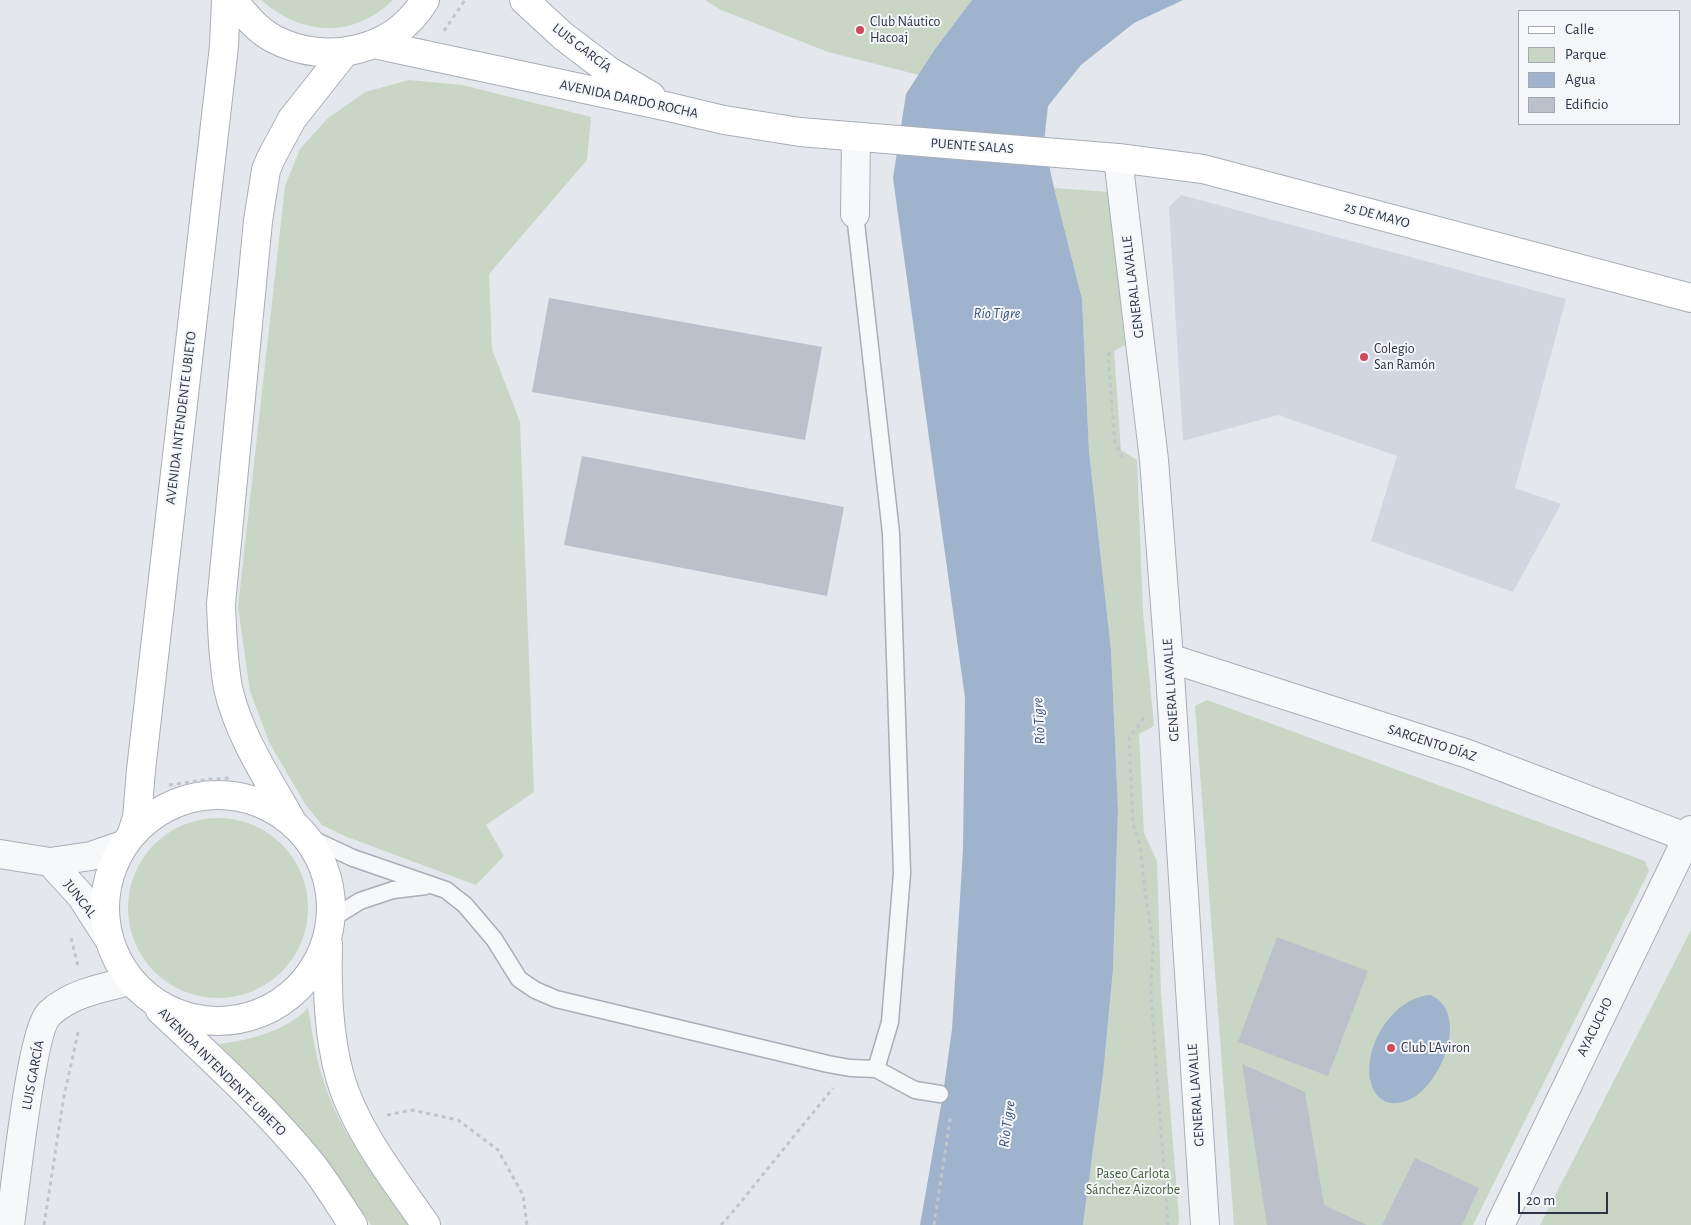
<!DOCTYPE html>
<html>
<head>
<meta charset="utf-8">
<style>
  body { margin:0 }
  #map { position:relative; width:1691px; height:1225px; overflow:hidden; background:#e4e7ec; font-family:"Alegreya Sans",sans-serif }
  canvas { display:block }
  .legend { position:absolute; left:1518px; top:10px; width:162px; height:115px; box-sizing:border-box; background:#f4f6f9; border:1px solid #a4a8b1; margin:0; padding:6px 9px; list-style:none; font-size:15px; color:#2b3445 }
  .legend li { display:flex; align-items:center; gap:10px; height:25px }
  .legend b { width:25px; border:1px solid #a4a8b1 }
  .scale { position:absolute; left:1518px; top:1192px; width:90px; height:22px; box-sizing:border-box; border:2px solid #2b3445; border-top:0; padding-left:6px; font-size:15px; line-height:18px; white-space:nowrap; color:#2b3445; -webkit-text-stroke:4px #f4f6f9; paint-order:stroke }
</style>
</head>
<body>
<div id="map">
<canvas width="1691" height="1225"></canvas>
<ul class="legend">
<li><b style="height:6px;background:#fff"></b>Calle</li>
<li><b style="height:14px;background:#c9d6c5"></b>Parque</li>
<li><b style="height:14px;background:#9fb4cc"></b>Agua</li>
<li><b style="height:14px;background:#bbc0ca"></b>Edificio</li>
</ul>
<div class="scale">20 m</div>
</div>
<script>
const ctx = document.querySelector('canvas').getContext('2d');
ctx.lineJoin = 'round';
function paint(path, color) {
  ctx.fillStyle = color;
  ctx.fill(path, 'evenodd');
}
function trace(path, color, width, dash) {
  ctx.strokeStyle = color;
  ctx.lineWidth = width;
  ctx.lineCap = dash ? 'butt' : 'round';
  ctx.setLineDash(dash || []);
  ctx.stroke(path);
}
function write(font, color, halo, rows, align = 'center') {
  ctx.font = font + ' "Alegreya Sans",sans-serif';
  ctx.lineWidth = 4;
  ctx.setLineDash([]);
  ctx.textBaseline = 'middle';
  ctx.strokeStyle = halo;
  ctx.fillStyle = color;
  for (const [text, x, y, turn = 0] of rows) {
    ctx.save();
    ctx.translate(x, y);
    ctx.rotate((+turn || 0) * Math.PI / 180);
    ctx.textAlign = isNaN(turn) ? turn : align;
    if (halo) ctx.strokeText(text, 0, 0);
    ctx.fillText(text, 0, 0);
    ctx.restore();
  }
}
const built = new Path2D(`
  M 1181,195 L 1566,299 L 1515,488 L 1561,504 L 1513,592 L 1371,541 L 1397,456 L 1278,415 L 1183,441 L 1169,207 Z`);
const green = new Path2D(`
  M 261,0 L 393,0 C 353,39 302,36 261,0 Z
  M 705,0 L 972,0 L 935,49 L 919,75 L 828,52 L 721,10 Z
  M 409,80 L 462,85 L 591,117 L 587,160 L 489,274 L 492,349 L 520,422 L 534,792 L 486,825 L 504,856 L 476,885 L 347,837 L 322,825 L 305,804 L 269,742 L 250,691 L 238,607 L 285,186 L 300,149 L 327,119 L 365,92 Z
  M 1054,188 L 1109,192 L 1125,345 L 1114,351 L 1121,450 L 1137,460 L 1143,612 L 1154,726 L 1139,734 L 1144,833 L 1157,861 L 1161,994 L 1179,1219 L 1178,1225 L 1083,1225 L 1103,1075 L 1113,970 L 1118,809 L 1111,650 L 1089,451 L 1082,299 Z
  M 1207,700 L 1645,861 L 1649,871 L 1473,1225 L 1234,1225 L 1195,706 Z
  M128 908a90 90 0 1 1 180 0a90 90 0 1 1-180 0Z
  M 1691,930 L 1691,1225 L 1540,1225 Z
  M 308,1008 C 312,1030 315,1054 322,1076 C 338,1131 376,1178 408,1225 L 371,1225 L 331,1167 L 219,1044 C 250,1040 286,1031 308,1008 Z`);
const water = new Path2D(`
  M 972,0 L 1183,0 L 1134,23 L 1081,65 L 1048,106 L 1044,142 L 1054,188 L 1082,299 L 1089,451 L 1111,650 L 1118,809 L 1113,970 L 1103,1075 L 1083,1225 L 920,1225 L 943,1094 L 952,1029 L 963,849 L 965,698 L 893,178 L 906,94 L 935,49 Z
  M 1431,995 C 1469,1014 1443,1077 1416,1096 C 1398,1108 1377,1106 1371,1083 C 1362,1047 1393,997 1431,995 Z`);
const building = new Path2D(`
  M 549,298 L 822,347 L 805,440 L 532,392 Z
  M 582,456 L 844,507 L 827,596 L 564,545 Z
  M 1277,937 L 1368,971 L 1328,1076 L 1238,1042 Z
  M 1242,1064 L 1305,1092 L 1324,1205 L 1367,1225 L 1267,1225 Z
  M 1415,1158 L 1479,1188 L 1462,1225 L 1382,1225 Z`);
const path = new Path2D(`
  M 444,31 L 465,0
  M 1110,352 L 1108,356 L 1115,443 L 1123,458
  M 1144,718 L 1129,738 L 1133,824 L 1140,844 L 1145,891 L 1153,943 L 1151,995 L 1168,1225
  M 169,785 L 211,779 L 228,778 L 231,775
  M 71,938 L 78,966
  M 387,1115 L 412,1110 L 458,1120 L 498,1150 L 523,1195 L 527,1225
  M 44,1225 L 64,1096 L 79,1028
  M 721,1225 L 731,1214 L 833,1088
  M 934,1225 L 951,1114`);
const lane = new Path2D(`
  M 308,837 L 353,858 L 446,890 L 465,905 L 494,939 L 519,979 L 535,990 L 556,999 L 828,1064 L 850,1068 L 876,1069 L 890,1022 L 902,873 L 891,533 L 855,214
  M 331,919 L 360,901 L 393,890 L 426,886
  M 876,1069 L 915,1090 L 940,1094`);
const street = new Path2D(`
  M 1118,158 L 1154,460 L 1169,658 L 1205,1225
  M 855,214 L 856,137
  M 1169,658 L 1468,754 L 1691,839
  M 0,854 L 50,862 L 91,856 L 123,845
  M 50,862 L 81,896 L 108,938
  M 10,1225 C 15,1192 31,1029 50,1013 C 72,993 102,988 130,981
  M 1500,1225 L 1691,830`);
const secondary = new Path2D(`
  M 233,0 C 245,15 257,30 274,39 C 326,66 394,52 425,0
  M 524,0 L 563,36 L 609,71 L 651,96
  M 374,44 L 669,107 L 724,120 L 800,132 L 1118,158 L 1203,169 L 1691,298
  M105 908a113 113 0 1 1 226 0a113 113 0 1 1-226 0Z
  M 294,825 C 270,782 239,737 228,688 C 223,660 222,632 221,604 L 258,221 L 266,170 L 271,158 L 292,119 L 345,52
  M 131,836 L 137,818 L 141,770 L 224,46 L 226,0
  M 328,944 C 327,988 328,1034 340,1077 C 355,1130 395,1180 426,1225
  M 160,1010 C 212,1059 265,1107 310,1162 C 326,1182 339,1204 353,1225`);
const markers = [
  [860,30,5,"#d1495b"],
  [1364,357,5,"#d1495b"],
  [1391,1048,5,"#d1495b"]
];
const poiNames = [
  ["Club Náutico",870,22],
  ["Hacoaj",870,38],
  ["Colegio",1374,349],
  ["San Ramón",1374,365],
  ["Club L'Aviron",1401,1048]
];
const streetNames = [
  ["LUIS GARCÍA",582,48,38],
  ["AVENIDA DARDO ROCHA",629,99,12],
  ["PUENTE SALAS",972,146,4],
  ["25 DE MAYO",1377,215,15],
  ["GENERAL LAVALLE",1133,287,-97],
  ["AVENIDA INTENDENTE UBIETO",181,418,-83],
  ["GENERAL LAVALLE",1171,690,-94],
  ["SARGENTO DÍAZ",1432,743,18],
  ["JUNCAL",80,899,52],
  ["AYACUCHO",1595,1027,-64],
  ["AVENIDA INTENDENTE UBIETO",222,1072,45],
  ["LUIS GARCÍA",33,1075,-79],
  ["GENERAL LAVALLE",1196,1095,-94]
];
const parkNames = [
  ["Paseo Carlota",1133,1174],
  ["Sánchez Aizcorbe",1133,1190]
];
const waterNames = [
  ["Río Tigre",997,313],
  ["Río Tigre",1039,721,-93],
  ["Río Tigre",1007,1124,-82]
];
paint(built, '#d2d6de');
paint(green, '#c9d6c5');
paint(water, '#9fb4cc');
paint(building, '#bbc0ca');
trace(lane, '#a9aeb7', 19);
trace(street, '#a9aeb7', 30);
trace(secondary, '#a9aeb7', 30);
trace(path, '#c2c5cb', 3, [4, 4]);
trace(lane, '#f7f8fa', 16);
trace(street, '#f7f8fa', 28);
trace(secondary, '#fff', 28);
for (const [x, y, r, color] of markers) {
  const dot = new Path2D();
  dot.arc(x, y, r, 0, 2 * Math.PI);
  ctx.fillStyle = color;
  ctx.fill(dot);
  trace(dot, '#f4f6f9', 2);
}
write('14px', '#2b3445', '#f4f6f9', poiNames, 'left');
write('14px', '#2b3445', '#f4f6f9', streetNames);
write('14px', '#3f6138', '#f4f6f9', parkNames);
write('italic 15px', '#34527a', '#f4f6f9', waterNames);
</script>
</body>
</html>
